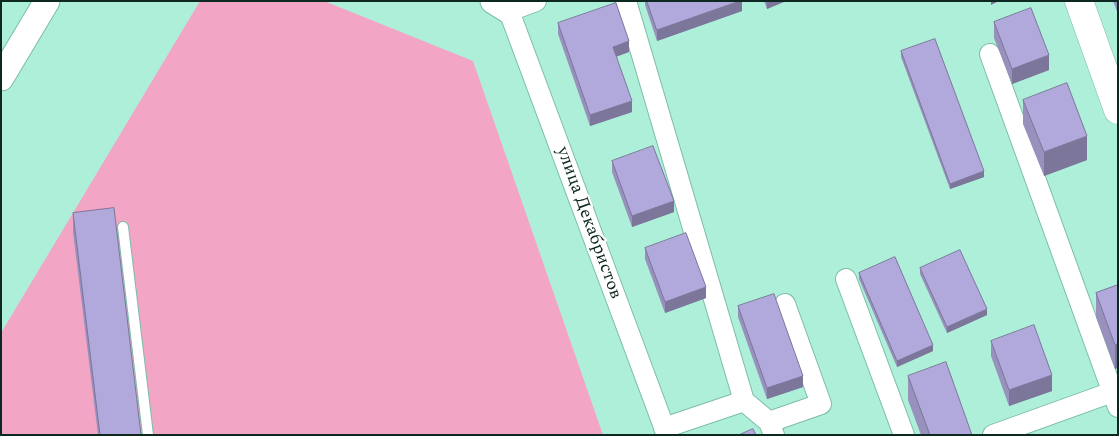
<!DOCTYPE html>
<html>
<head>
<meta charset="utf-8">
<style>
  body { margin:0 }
  #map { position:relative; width:1119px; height:436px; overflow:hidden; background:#adefd9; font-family:Spectral,serif }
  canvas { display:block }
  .frame { position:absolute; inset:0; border:2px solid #0d2821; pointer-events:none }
</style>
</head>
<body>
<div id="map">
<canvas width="1119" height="436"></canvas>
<div class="frame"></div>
</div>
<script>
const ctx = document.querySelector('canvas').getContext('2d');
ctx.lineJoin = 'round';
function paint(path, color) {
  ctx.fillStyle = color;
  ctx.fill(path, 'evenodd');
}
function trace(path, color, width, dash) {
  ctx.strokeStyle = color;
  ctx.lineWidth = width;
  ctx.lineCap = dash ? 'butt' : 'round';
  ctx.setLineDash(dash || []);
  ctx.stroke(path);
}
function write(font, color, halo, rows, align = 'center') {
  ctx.font = font + ' Spectral,serif';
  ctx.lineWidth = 4.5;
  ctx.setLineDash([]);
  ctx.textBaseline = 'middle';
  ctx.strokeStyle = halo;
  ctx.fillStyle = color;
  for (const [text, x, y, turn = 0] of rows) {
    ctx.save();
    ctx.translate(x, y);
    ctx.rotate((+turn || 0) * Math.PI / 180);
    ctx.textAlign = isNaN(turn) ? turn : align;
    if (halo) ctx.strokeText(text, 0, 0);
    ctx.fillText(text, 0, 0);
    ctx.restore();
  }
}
const green = new Path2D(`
  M 200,1 L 324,1 L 473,61 L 603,435 L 1,435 L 1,333 Z`);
const service = new Path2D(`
  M 123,227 L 148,435`);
const minor = new Path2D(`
  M 536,1 L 509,11 L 667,435
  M 626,1 L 744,401 L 769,422 L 774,435
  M 990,54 L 1118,407
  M 846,279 L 904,435
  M 769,422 L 821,404 L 785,304
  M 664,428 L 744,401
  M 993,435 L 1118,390`);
const tertiary = new Path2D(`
  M 493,1 L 509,11
  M 1,78 L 47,1`);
const secondary = new Path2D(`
  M 1079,1 L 1118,110`);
const wall = new Path2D(`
  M 645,1 L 742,1 L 742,11 L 657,41 L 645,5 Z
  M 764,1 L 786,1 L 767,9 Z
  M 1113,1 L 1118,1 L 1118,14 Z
  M 994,22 L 1049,70 L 1012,84 L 994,38 Z
  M 558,23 L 629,52 L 616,56 L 632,112 L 590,126 L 558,34 Z
  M 901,51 L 984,177 L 950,189 L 901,57 Z
  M 1023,100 L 1087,160 L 1044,176 L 1023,124 Z
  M 612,161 L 674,212 L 632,227 L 612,172 Z
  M 73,213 L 141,435 L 98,435 L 73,232 Z
  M 645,248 L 706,298 L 665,313 L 645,259 Z
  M 920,268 L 987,315 L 947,333 L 920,274 Z
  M 859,273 L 933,351 L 897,367 L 859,279 Z
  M 1118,285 L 1115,369 L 1096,317 L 1096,293 Z
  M 738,306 L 803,387 L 767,399 L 738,317 Z
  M 991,341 L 1052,391 L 1009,406 L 991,356 Z
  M 908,376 L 972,435 L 921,435 L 908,400 Z`);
const shadedWall = new Path2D(`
  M 740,1 L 742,1 L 742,11 L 657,41 L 657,30 Z
  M 767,1 L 786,1 L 767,9 Z
  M 991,1 L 999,1 L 991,5 Z
  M 629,41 L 629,52 L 613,58 L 613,47 Z
  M 1049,55 L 1049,70 L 1012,84 L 1012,69 Z
  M 632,101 L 632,112 L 590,126 L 590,115 Z
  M 1087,136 L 1087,160 L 1044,176 L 1044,152 Z
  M 984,171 L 984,177 L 950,189 L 950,184 Z
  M 674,201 L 674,212 L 632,227 L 632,216 Z
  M 706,287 L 706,298 L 665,313 L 665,302 Z
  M 987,309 L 987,315 L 947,333 L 947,327 Z
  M 1118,344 L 1118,368 L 1115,369 L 1115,345 Z
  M 933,345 L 933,351 L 897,367 L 897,361 Z
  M 1052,375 L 1052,391 L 1009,406 L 1009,390 Z
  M 803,376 L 803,387 L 767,399 L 767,388 Z`);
const building = new Path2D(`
  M 647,1 L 740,1 L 657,30 Z
  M 616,3 L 629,41 L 613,47 L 632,101 L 590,115 L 558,23 Z
  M 1031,8 L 1049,55 L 1012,69 L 994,22 Z
  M 935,39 L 984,171 L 950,184 L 901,51 Z
  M 1067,83 L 1087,136 L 1044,152 L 1023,100 Z
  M 653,146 L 674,201 L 632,216 L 612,161 Z
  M 114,208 L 141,435 L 100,435 L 73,213 Z
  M 686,233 L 706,287 L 665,302 L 645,248 Z
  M 960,250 L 987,309 L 947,327 L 920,268 Z
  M 895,257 L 933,345 L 897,361 L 859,273 Z
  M 1118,285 L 1118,344 L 1115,345 L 1096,293 Z
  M 774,294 L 803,376 L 767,388 L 738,306 Z
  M 1034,325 L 1052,375 L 1009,390 L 991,341 Z
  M 946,362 L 972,435 L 930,435 L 908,376 Z
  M 753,429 L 756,435 L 739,435 Z`);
const streetNames = [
  ["улица Декабристов",588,223,70]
];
paint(green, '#f3a5c6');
trace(service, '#7dbda8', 12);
trace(minor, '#7dbda8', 22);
trace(tertiary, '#7dbda8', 27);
trace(secondary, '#7dbda8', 29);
trace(service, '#fff', 10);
trace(minor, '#fff', 20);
trace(tertiary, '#fff', 25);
trace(secondary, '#fff', 28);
paint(wall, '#9891bd');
paint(shadedWall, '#7c769a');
paint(building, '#b1a9dc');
trace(building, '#7c769a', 1);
write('18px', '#0d2821', '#fff', streetNames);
</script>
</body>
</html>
